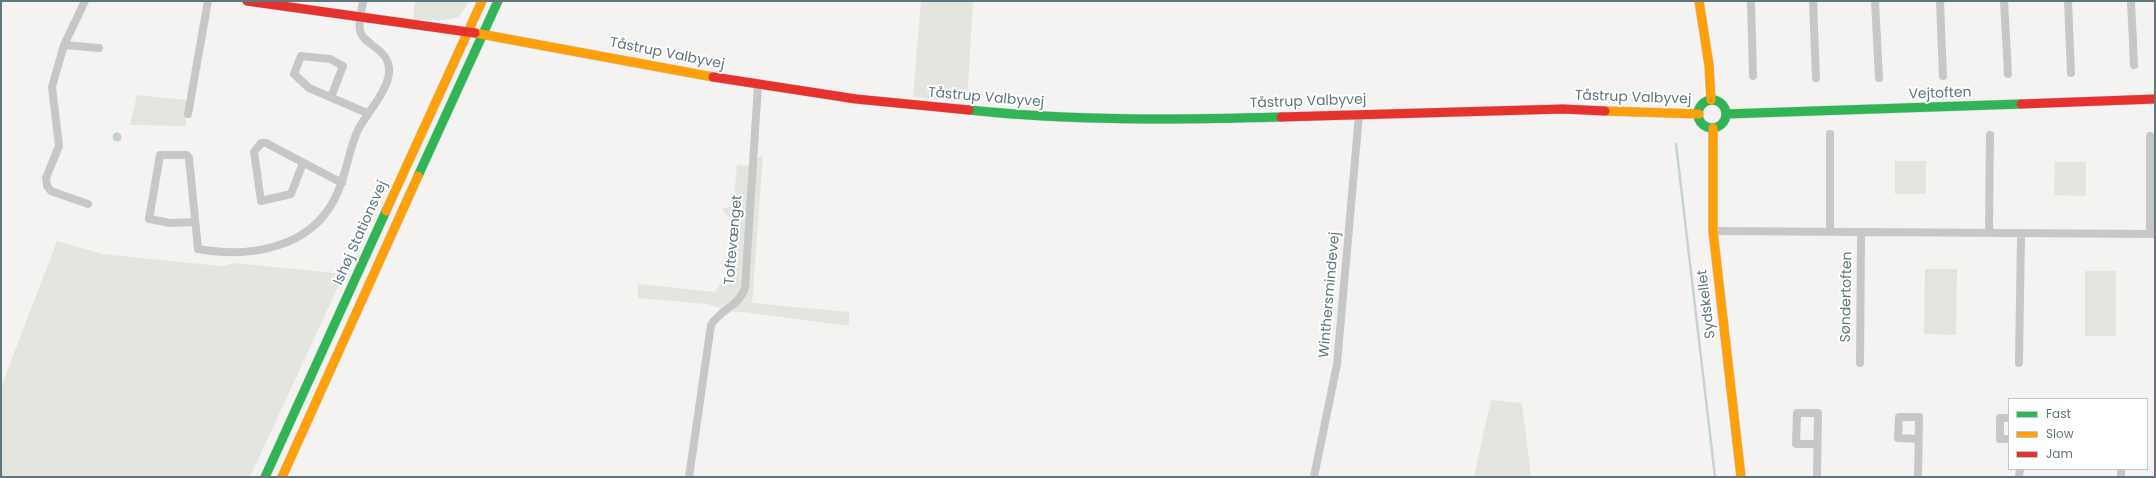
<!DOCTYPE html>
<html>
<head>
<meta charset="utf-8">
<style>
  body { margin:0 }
  #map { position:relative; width:2156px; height:478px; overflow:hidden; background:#f4f3f2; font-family:Poppins,sans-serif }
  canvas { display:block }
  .frame { position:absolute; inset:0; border:2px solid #60767c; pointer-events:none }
  .legend { position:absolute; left:2008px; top:398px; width:140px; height:72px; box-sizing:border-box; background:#fff; border:1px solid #bfc8cb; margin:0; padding:5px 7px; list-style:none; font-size:12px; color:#60767c }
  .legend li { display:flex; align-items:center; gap:8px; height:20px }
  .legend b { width:20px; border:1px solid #bfc8cb }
</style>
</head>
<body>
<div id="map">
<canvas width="2156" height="478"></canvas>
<div class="frame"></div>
<ul class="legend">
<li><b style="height:5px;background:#30b455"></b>Fast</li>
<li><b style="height:5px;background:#ff9f0a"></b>Slow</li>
<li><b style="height:5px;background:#e5322d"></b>Jam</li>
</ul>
</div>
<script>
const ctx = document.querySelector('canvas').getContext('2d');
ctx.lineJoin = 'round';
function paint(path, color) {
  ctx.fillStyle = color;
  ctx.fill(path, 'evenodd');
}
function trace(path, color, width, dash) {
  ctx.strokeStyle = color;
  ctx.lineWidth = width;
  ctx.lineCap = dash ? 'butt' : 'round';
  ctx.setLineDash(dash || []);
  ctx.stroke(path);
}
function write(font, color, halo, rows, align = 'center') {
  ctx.font = font + ' Poppins,sans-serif';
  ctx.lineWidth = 4;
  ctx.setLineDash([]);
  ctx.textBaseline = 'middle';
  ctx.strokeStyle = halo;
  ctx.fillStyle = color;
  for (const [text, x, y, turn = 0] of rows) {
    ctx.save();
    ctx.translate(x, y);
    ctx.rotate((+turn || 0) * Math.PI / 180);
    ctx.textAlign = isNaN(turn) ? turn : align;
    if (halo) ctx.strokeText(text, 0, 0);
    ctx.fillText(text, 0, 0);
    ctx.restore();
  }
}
const green = new Path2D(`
  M 415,1 L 469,1 L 459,17 L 445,20 L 413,20 Z
  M 921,1 L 973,1 L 967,102 L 913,97 Z
  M 137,95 L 187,100 L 186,126 L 130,125 Z
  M 763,154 L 752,303 L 849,312 L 849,326 L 744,312 L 734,312 L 707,304 L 638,298 L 638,284 L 715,292 L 730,269 L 732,222 L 722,209 L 733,206 L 737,165 L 749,166 Z
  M 1895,161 L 1926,161 L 1926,194 L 1895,194 Z
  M 2055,162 L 2086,162 L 2086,196 L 2054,195 Z
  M 57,241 L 102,254 L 221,266 L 235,263 L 344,274 L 250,477 L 1,477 L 1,387 Z
  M 1925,269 L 1957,269 L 1956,335 L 1924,334 Z
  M 2085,271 L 2116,271 L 2116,336 L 2085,336 Z
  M 1491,400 L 1522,403 L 1531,477 L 1474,477 Z`);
const water = new Path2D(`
  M112.5 137a4.5 4.5 0 1 1 9 0a4.5 4.5 0 1 1-9 0Z`);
const stream = new Path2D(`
  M 1676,144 L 1715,477`);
const street = new Path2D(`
  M 85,1 L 64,45 L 52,87 L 59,146 L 46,178 L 47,186 L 51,191 L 88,204
  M 1751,1 L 1753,76
  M 1813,1 L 1816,78
  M 1875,1 L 1879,78
  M 1940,1 L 1943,76
  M 2004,1 L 2008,74
  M 2068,1 L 2071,73
  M 2131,1 L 2134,65
  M 64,45 L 99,48
  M 331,97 L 343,66 L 330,59 L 301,56 L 294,74 L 309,88 L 367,113
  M 188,114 L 208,1
  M 1830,134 L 1830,232
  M 303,163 L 291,194 L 261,201 L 254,152 L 261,143 L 266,143 L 342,183
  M 195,222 L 171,223 L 149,219 L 160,155 L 187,155 L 189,158 L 198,249 C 249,258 310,249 335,198 C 346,177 348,153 357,132 C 366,113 391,89 389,68 C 387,48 364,45 360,31 C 358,22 362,10 363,1
  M 1713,231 L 2155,234
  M 1989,233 L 1990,135
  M 2150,234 L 2150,136
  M 1860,363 L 1861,232
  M 2019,363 L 2021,233
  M 2009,418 L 2000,418 L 2000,439 L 2009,439
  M 689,477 L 711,325 C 722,307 737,309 745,288 L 758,85
  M 1314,477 L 1337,364 L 1359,115
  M 1817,477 L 1818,413 L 1797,413 L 1796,444 L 1817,444
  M 1918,477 L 1919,417 L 1899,417 L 1898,438 L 1918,439
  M 2019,477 L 2020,469
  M 2121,477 L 2121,469`);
const fast = new Path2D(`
  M1698 114a14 14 0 1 1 28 0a14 14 0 1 1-28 0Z
  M 969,110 C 1073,121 1176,120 1281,117
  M 1726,114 L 2021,104
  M 418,176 L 498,1
  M 265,477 L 386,211`);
const slow = new Path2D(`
  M 1699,1 L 1709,65 L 1711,100
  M 475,33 L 713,77
  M 1605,111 L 1699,114
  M 1713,128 L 1713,231 L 1741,477
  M 386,211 L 482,1
  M 282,477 L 418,176`);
const jam = new Path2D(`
  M 247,1 L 475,33
  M 713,77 L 856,99 L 969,110
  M 2021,104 L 2155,99
  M 1281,117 L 1563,109 L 1605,111`);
const streetNames = [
  ["Tåstrup Valbyvej",667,54,11],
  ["Vejtoften",1940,94,-2],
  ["Tåstrup Valbyvej",986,98,5],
  ["Tåstrup Valbyvej",1633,98,2],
  ["Tåstrup Valbyvej",1308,102,-2],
  ["Ishøj Stationsvej",361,233,-66],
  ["Toftevænget",734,240,-85],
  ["Winthersmindevej",1330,295,-85],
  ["Søndertoften",1847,297,-89],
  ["Sydskellet",1707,304,-97]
];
paint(green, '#e4e5df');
paint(water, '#c6d2d2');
trace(stream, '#c6d2d2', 2.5);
trace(fast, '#cfd0d0', 10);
trace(slow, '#cfd0d0', 10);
trace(jam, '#cfd0d0', 10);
trace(street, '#c6c8c8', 8);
trace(fast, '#30b455', 9);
trace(slow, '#ff9f0a', 9);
trace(jam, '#e5322d', 9);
write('14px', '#60767c', '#fff', streetNames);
</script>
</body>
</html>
